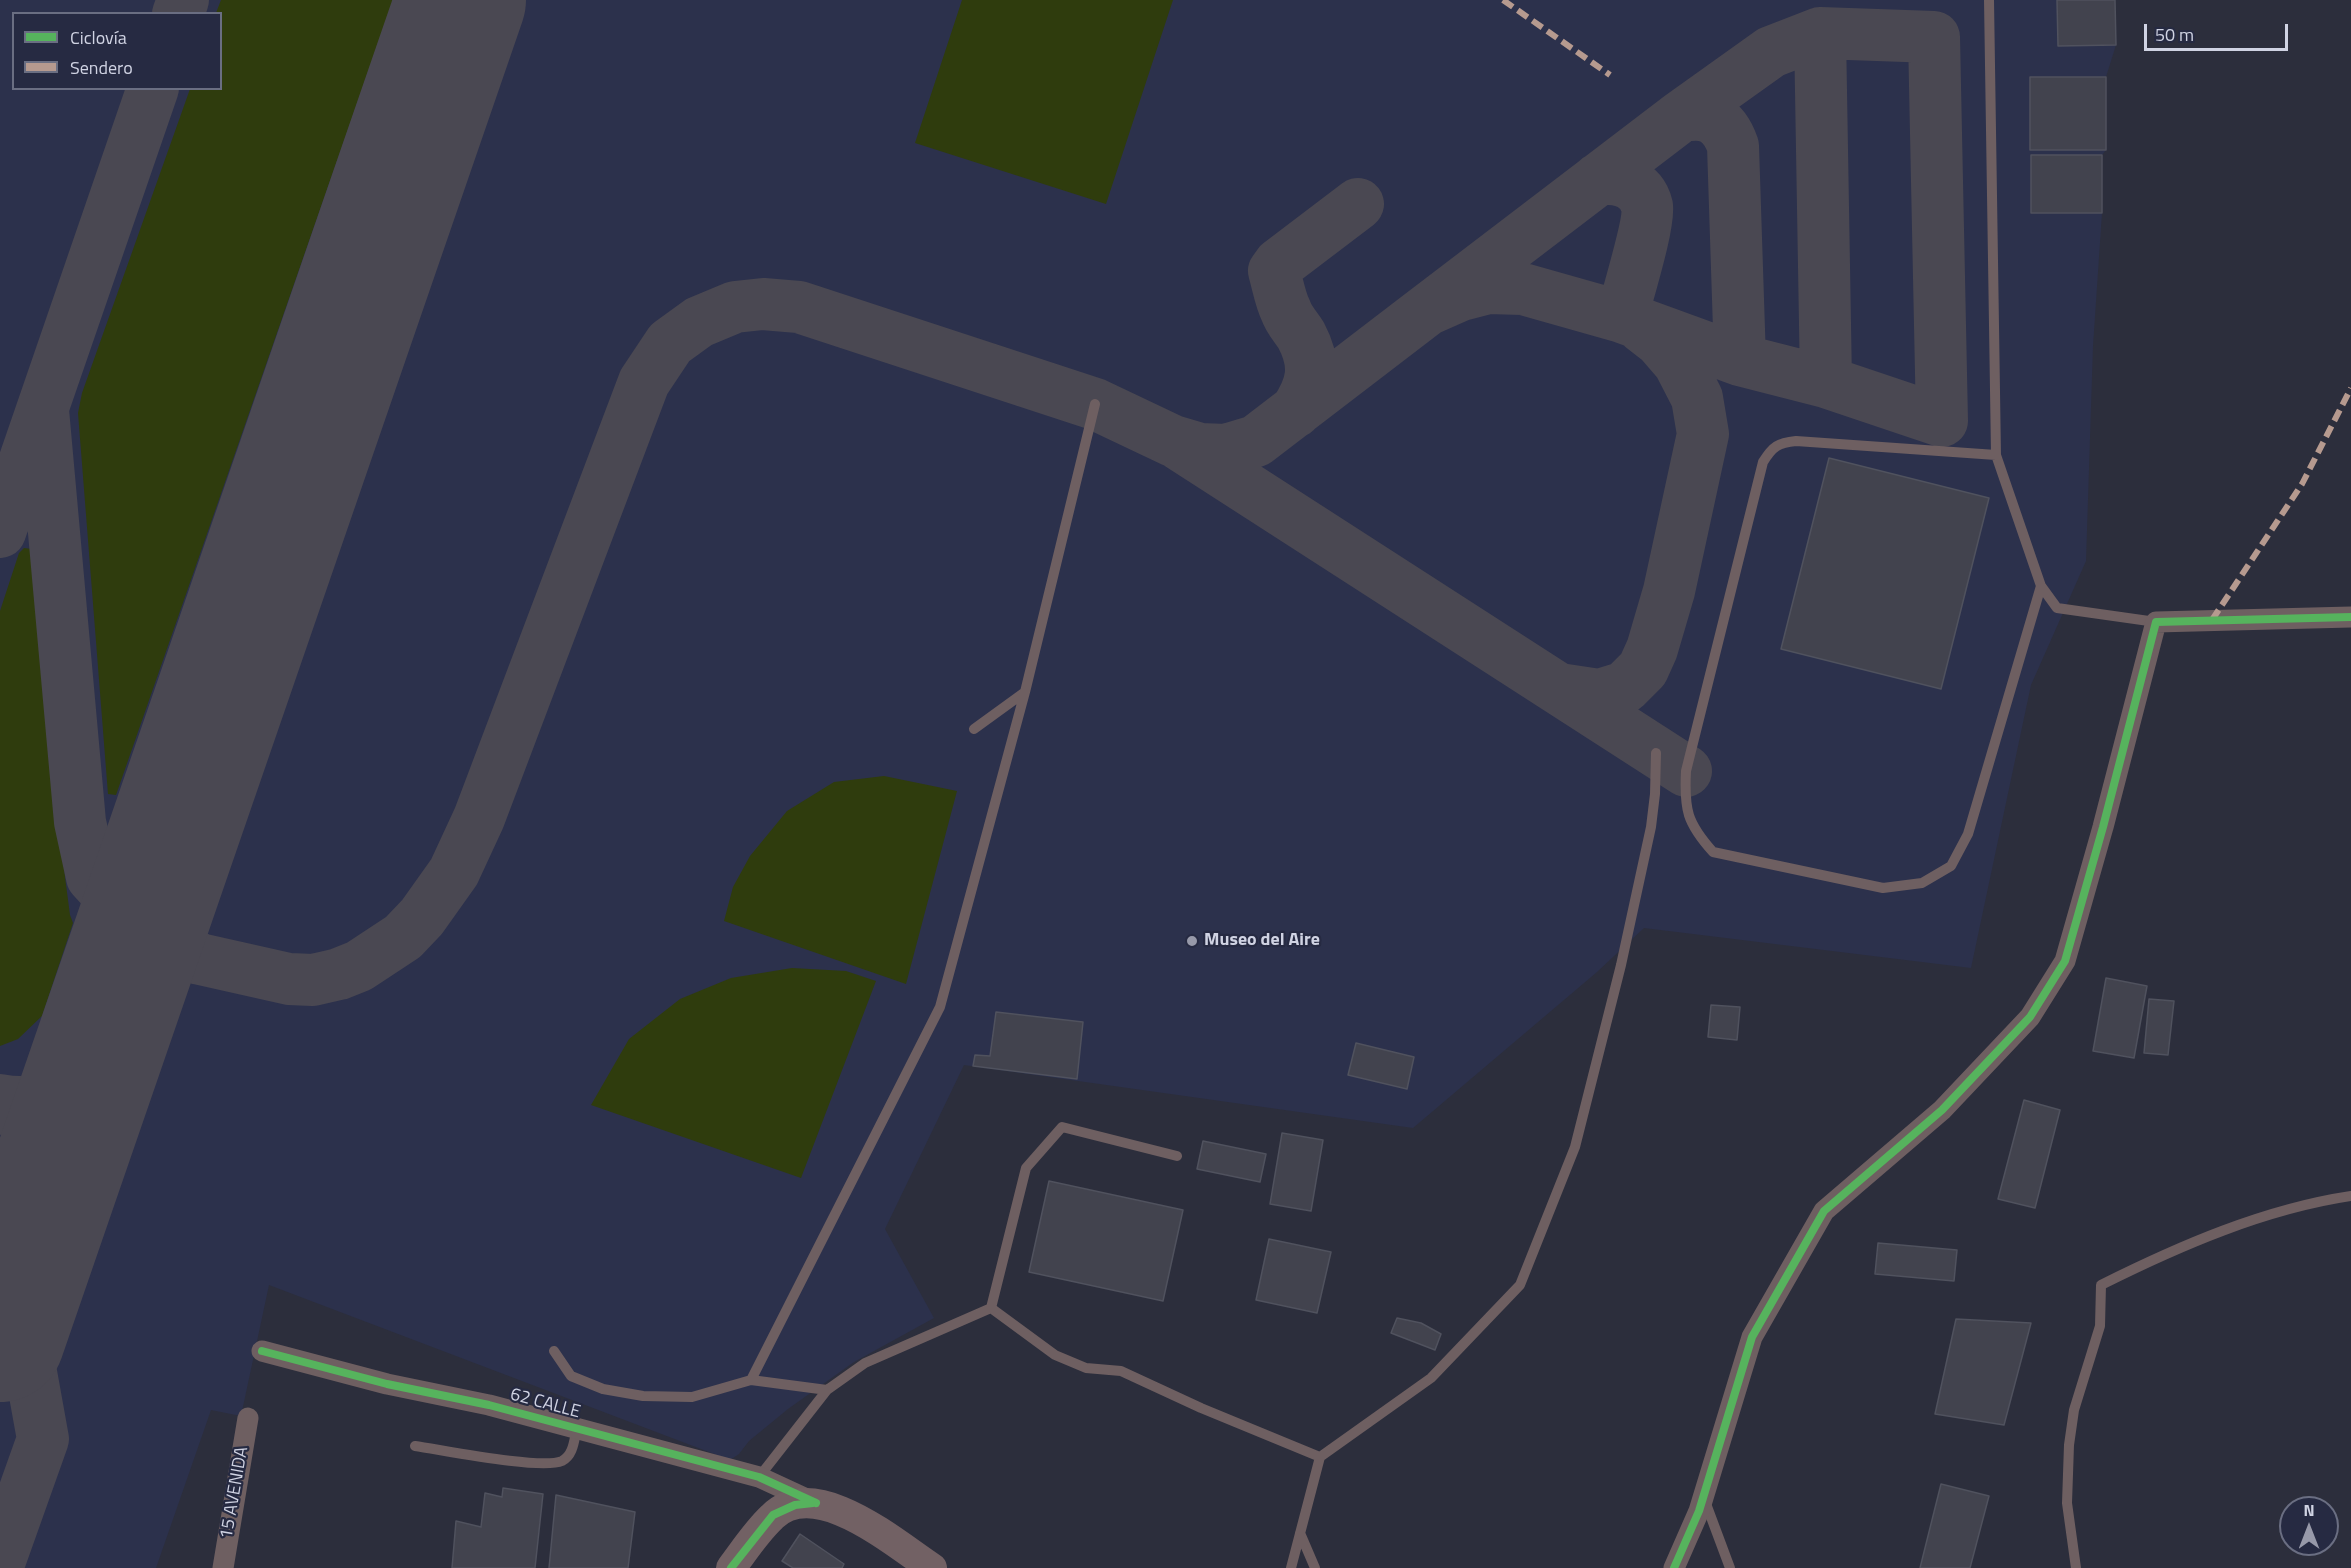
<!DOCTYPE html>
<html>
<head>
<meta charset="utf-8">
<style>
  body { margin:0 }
  #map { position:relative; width:2351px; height:1568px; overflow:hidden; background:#2c2e3c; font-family:"Titillium Web",sans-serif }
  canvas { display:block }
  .legend { position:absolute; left:12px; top:12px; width:210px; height:78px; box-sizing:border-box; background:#262a42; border:2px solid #6a6e82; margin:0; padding:8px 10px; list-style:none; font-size:18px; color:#d0d3e3 }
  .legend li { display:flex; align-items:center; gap:12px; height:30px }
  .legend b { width:30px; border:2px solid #6a6e82 }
  .north { position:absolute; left:2279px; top:1496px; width:60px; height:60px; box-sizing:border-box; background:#262a42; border:2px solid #6a6e82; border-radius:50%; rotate:0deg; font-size:16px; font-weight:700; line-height:24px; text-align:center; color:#d0d3e3 }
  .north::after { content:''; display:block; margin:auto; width:21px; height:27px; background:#9799a9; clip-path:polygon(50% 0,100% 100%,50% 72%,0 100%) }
  .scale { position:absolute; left:2144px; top:24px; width:144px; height:27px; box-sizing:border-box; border:3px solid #d0d3e3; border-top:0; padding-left:8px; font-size:18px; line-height:21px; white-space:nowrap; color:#d0d3e3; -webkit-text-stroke:4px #262a42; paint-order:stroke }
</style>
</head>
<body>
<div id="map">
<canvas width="2351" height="1568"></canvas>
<ul class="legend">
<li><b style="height:8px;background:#56b35d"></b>Ciclovía</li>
<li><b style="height:8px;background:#b69a8f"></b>Sendero</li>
</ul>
<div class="north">N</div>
<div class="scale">50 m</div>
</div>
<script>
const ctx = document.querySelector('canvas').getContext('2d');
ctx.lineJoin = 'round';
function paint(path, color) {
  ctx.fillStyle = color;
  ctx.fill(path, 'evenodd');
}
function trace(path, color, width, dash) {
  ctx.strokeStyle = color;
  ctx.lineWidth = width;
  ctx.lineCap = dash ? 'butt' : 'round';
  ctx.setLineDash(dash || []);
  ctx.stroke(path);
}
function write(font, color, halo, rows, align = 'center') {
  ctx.font = font + ' "Titillium Web",sans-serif';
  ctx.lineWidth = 4.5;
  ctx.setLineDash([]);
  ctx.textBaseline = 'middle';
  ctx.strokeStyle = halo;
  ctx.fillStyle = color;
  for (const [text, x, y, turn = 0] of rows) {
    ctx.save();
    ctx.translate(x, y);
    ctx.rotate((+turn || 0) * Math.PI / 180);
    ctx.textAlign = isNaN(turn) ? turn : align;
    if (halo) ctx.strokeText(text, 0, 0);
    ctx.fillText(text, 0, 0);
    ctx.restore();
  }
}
const built = new Path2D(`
  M 0,0 L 2115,0 L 2116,45 L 2106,77 L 2106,150 L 2102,155 L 2102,213 L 2093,346 L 2086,561 L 2031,685 L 1971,968 L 1644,928 L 1597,972 L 1413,1128 L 964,1065 L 885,1229 L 934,1318 L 854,1362 L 788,1409 L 749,1441 L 739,1454 L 730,1460 L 269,1285 L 241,1416 L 211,1410 L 156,1568 L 0,1568 ZM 14,14 L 220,14 L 220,88 L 14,88 Z`);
const green = new Path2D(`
  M 221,0 L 393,0 L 116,795 L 108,794 L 78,413 L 82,393 L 190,89 L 220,88 L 220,14 L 216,13 Z
  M 962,0 L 1173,0 L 1106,204 L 915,143 Z
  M 24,548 L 32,549 L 37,555 L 65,877 L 70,915 L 73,923 L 42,1016 L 18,1039 L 0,1046 L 0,611 L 19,553 Z
  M 884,776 L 957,791 L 906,984 L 724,921 L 733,887 L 750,856 L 787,811 L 834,782 Z
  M 792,968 L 846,971 L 876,981 L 801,1178 L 591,1105 L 629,1039 L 680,999 L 731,978 Z`);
const taxiway = new Path2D(`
  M 458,0 L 460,4
  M 178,14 L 183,0
  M 1820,33 L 1826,382
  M 1680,117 C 1708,110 1724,120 1733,146 L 1740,360
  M 1598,179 C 1619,178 1641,182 1647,206 C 1650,223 1627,296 1622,317
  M 43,410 L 80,822 L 92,877 L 140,930 L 200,959 L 289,979 L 313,980 L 339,974 L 359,966 L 403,937 L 422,917 L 454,872 L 479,818 L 644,382 L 670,343 L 699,322 L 735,307 L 763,304 L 799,307 L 1095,404 L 1173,441 L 1200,449 L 1226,450 L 1256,441 L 1427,310 L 1461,295 L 1488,288 L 1523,289 L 1622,317 L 1740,360 L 1826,382 L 1942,421 L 1934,37 L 1820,33 L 1771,52 L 1680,117 L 1427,310
  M 1295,412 C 1313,385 1317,365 1301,335 C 1296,327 1289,320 1286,311 C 1280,299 1278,285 1274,271 L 1279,264 L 1358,204
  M 1180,445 L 1686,771
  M 0,532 L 153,88
  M 1559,689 L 1599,695 L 1625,687 L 1643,669 L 1652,649 L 1669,591 L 1703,434 L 1697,398 L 1679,363 L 1660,341 L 1642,327
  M 0,1100 C 51,1109 71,1087 99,1049
  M 0,1103 C 42,1127 47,1156 47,1201
  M 0,1560 L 43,1439 L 16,1289`);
const runway = new Path2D(`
  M 0,1337 L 461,0`);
const building = new Path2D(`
  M 2057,0 L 2115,0 L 2116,45 L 2058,46 Z
  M 2030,77 L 2106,77 L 2106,150 L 2030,150 Z
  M 2031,155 L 2102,155 L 2102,213 L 2031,213 Z
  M 1829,458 L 1989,498 L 1941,689 L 1781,649 Z
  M 2106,978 L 2147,986 L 2134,1058 L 2093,1051 Z
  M 2149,999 L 2174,1001 L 2168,1055 L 2144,1053 Z
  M 1711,1005 L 1740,1007 L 1737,1040 L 1708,1037 Z
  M 996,1012 L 1083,1022 L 1077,1079 L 973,1066 L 975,1055 L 990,1056 Z
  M 1356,1043 L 1414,1057 L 1407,1089 L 1348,1075 Z
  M 2024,1100 L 2060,1110 L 2035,1208 L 1998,1199 Z
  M 1282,1133 L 1323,1140 L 1311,1211 L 1270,1204 Z
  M 1203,1141 L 1266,1154 L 1260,1182 L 1197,1169 Z
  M 1049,1181 L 1183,1210 L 1163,1301 L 1029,1272 Z
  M 1269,1239 L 1331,1252 L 1317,1313 L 1256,1300 Z
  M 1878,1243 L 1957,1250 L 1954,1281 L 1875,1274 Z
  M 1397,1318 L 1421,1323 L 1441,1334 L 1435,1350 L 1391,1333 Z
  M 1956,1319 L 2031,1323 L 2004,1425 L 1935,1414 Z
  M 1941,1484 L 1989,1496 L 1970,1568 L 1920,1568 Z
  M 503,1488 L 543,1494 L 535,1568 L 452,1568 L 456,1521 L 481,1527 L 485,1493 L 502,1497 Z
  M 556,1495 L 635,1512 L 628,1568 L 549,1568 Z
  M 800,1534 L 844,1564 L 842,1568 L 793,1568 L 782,1561 Z`);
const service = new Path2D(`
  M 1989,0 L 1996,455 L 2041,586 L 2057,608 L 2156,622
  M 1996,455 L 1796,441 C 1778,443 1773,446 1763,462 L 1686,771 C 1684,810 1687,823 1713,852 L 1883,888 L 1922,883 L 1951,866 L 1968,834 L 2041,586
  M 974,729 L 1025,692
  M 991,1308 L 1055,1355 L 1086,1368 L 1121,1371 L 1201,1408 L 1320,1457
  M 991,1308 L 1026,1168 L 1062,1127 L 1177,1156
  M 554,1351 L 571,1376 L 603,1389 L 643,1396 L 692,1397 L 751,1380 L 827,1390
  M 751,1380 L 940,1007 L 1025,692 L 1095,404
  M 415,1446 C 443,1450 541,1470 562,1461 C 574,1455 574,1439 577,1428
  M 759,1477 L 827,1390 L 865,1363 L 991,1308
  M 1705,1501 L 1730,1568
  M 1300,1533 L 1315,1568
  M 1291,1568 L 1320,1457 L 1431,1378 L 1520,1285 L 1575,1147 L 1621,965 L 1651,827 L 1655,794 L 1656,753
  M 2076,1568 L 2067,1503 L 2069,1445 L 2074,1410 L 2100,1326 L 2101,1285 C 2179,1246 2264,1209 2351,1196`);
const minor = new Path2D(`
  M 262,1351 L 387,1384 L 489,1405 L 759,1477 L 813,1502
  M 223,1568 L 248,1418
  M 1674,1568 L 1699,1511 L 1752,1337 L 1824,1211 L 1942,1110 L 2030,1017 L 2065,961 L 2103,827 L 2156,622 L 2351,617`);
const secondary = new Path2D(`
  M 731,1568 C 744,1551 756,1532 772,1517 C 815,1474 894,1543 932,1568`);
const quiet = new Path2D(`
  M 1503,0 L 1610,75
  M 2212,620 L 2302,484 L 2351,388`);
const cycleway = new Path2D(`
  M 262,1351 L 387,1384 L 489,1405 L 759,1477 L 816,1503
  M 731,1568 L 773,1515 L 795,1505 L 813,1503
  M 1674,1568 L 1699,1511 L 1752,1337 L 1824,1211 L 1942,1110 L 2030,1017 L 2065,961 L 2103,827 L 2156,622 L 2351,617`);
const markers = [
  [1192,941,6,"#9799a9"]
];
const poiNames = [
  ["Museo del Aire",1204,941]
];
const streetNames = [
  ["62 CALLE",545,1404,15],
  ["15 AVENIDA",235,1493,-80]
];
paint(built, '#2c314c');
paint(green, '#2f3c0d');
trace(taxiway, '#4a4852', 52);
trace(runway, '#4a4852', 130);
paint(building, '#42434e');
trace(building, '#50525e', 1.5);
trace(service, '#6e5f61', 10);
trace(minor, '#6e5f61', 21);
trace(secondary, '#726164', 30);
trace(quiet, '#b69a8f', 6, [12, 6]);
trace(cycleway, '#56b35d', 8);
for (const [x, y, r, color] of markers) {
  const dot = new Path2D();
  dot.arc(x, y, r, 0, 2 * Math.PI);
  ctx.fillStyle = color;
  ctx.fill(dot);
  trace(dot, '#262a42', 2);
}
write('bold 18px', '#d0d3e3', '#262a42', poiNames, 'left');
write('18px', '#d0d3e3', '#262a42', streetNames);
</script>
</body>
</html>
